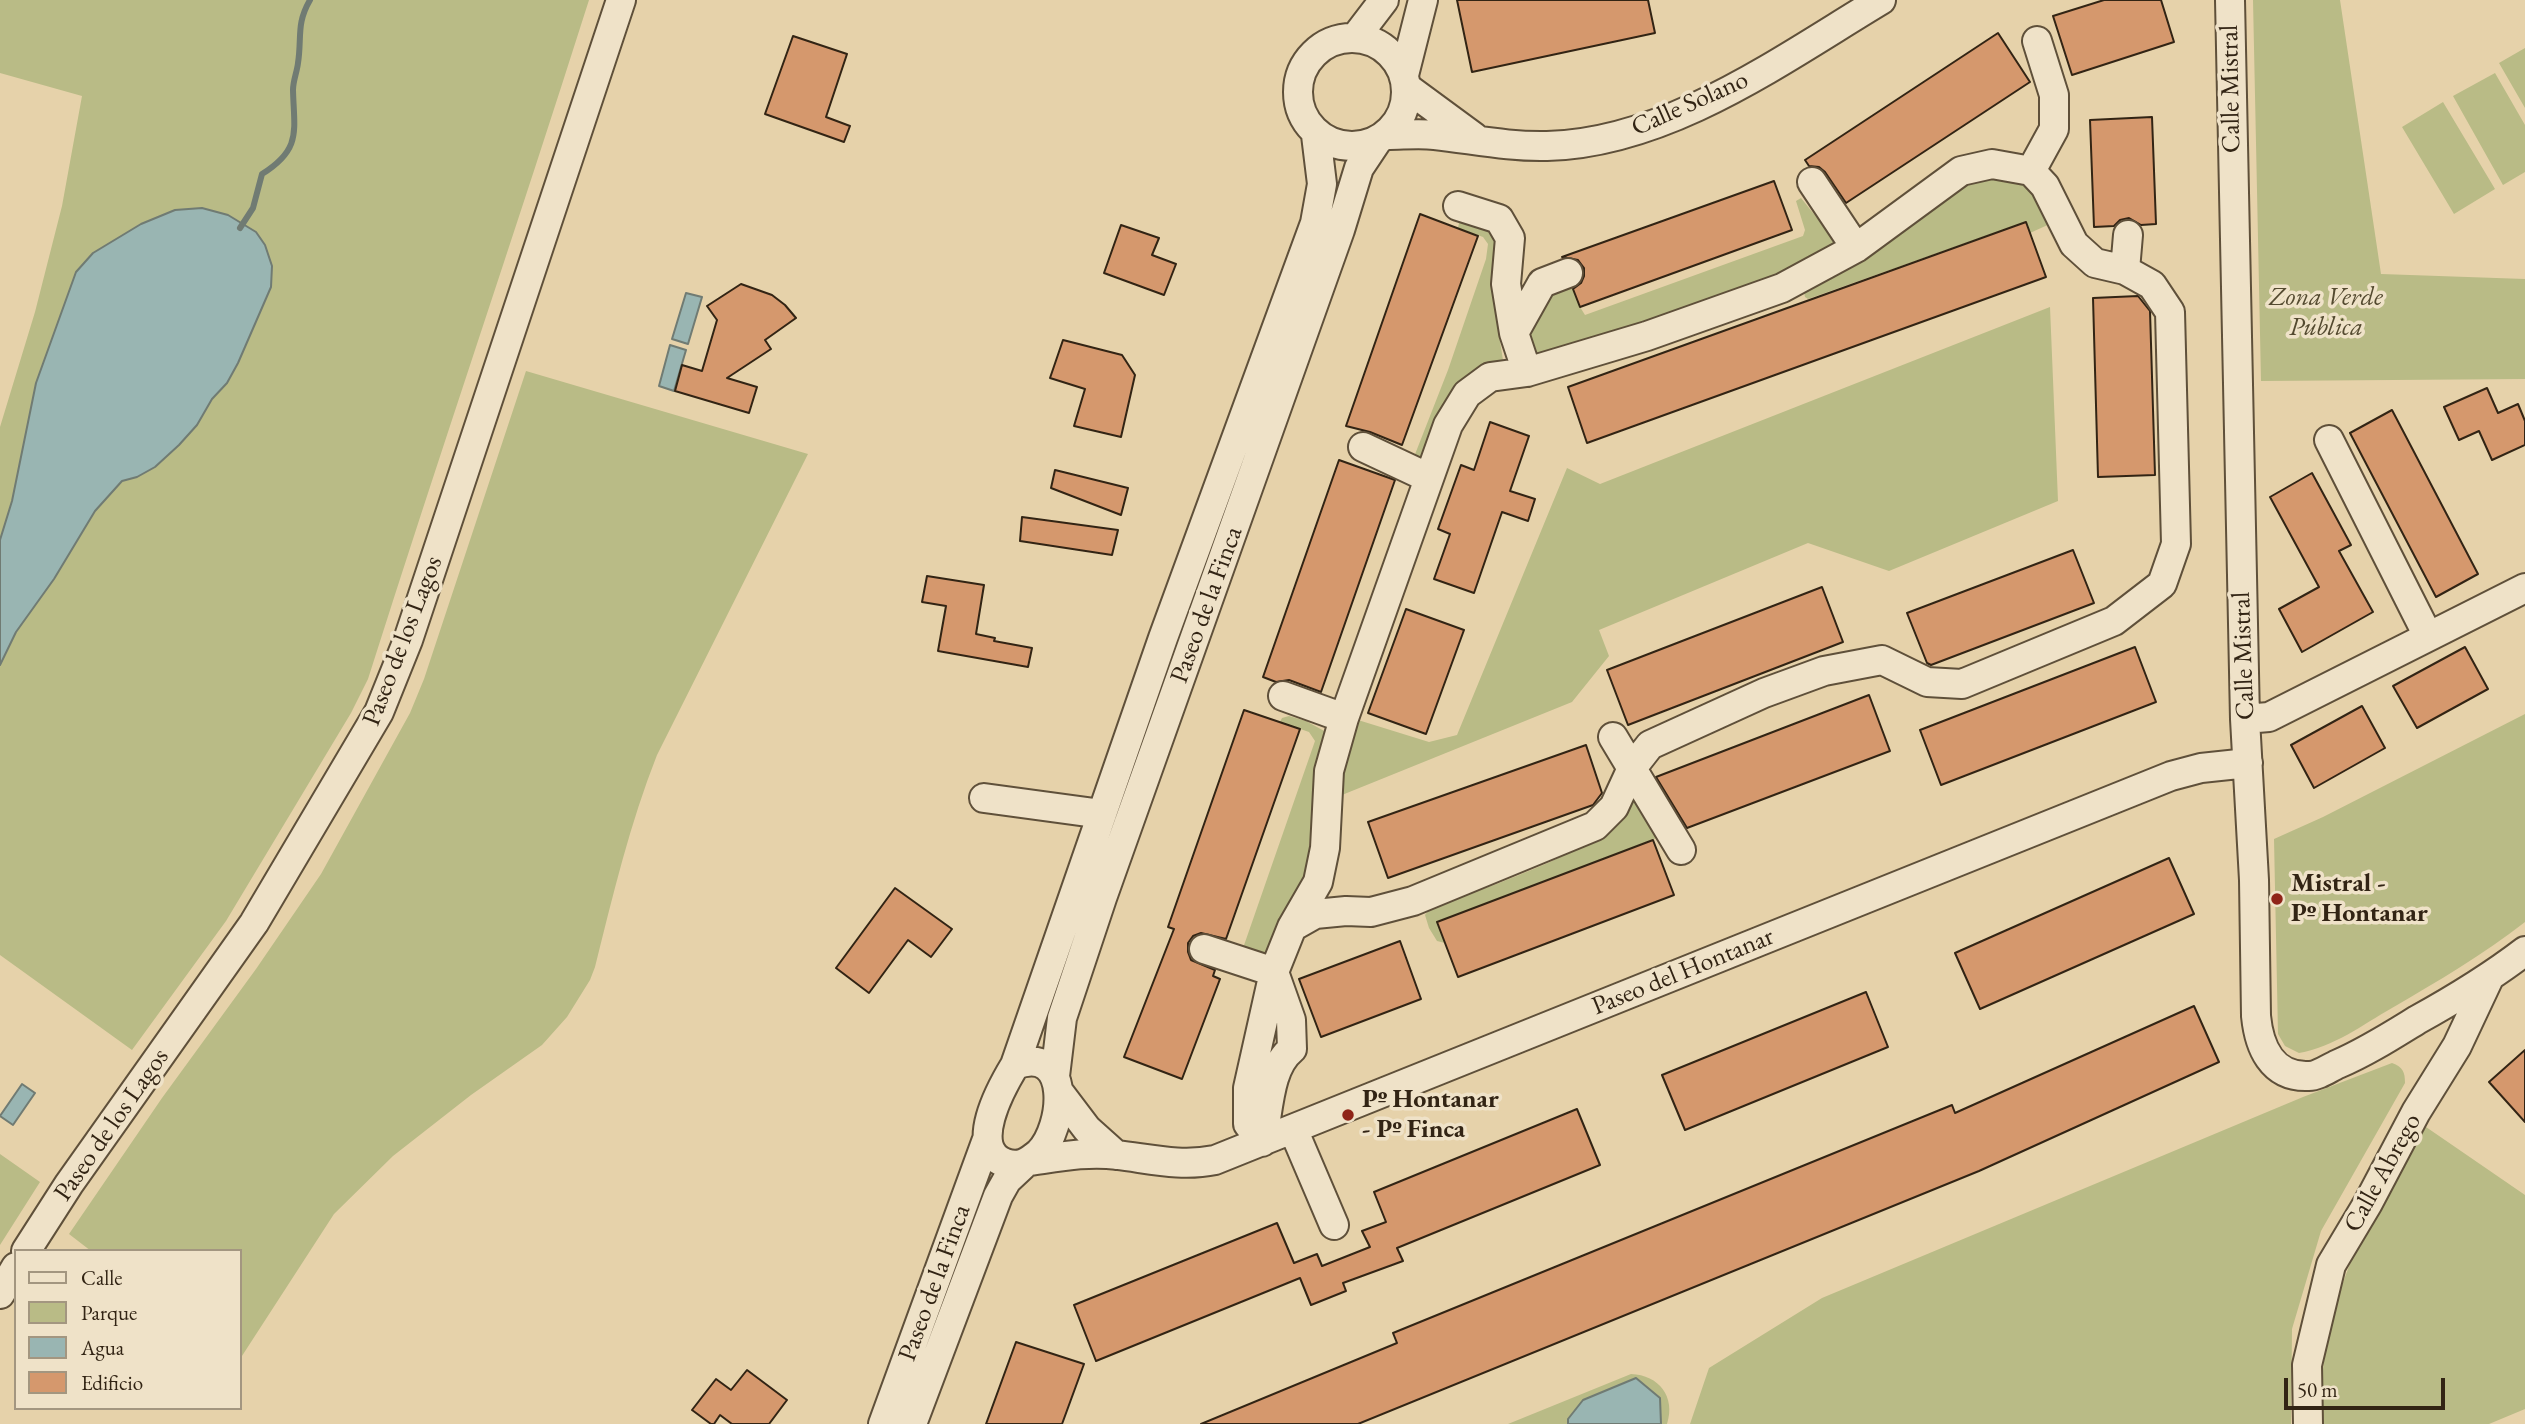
<!DOCTYPE html>
<html>
<head>
<meta charset="utf-8">
<style>
  body { margin:0 }
  #map { position:relative; width:2525px; height:1424px; overflow:hidden; background:#e6d2aa; font-family:"EB Garamond",serif }
  canvas { display:block }
  .legend { position:absolute; left:14px; top:1249px; width:228px; height:161px; box-sizing:border-box; background:#efe2c8; border:2px solid #a39680; margin:0; padding:9px 12px; list-style:none; font-size:21px; color:#322414 }
  .legend li { display:flex; align-items:center; gap:14px; height:35px }
  .legend b { width:35px; border:2px solid #a39680 }
  .scale { position:absolute; left:2284px; top:1378px; width:161px; height:32px; box-sizing:border-box; border:4px solid #322414; border-top:0; padding-left:9px; font-size:21px; line-height:24px; white-space:nowrap; color:#322414; -webkit-text-stroke:5px #efe2c8; paint-order:stroke }
</style>
</head>
<body>
<div id="map">
<canvas width="2525" height="1424"></canvas>
<ul class="legend">
<li><b style="height:9px;background:#efe2c8"></b>Calle</li>
<li><b style="height:19px;background:#b9bb86"></b>Parque</li>
<li><b style="height:19px;background:#99b5b2"></b>Agua</li>
<li><b style="height:19px;background:#d5986d"></b>Edificio</li>
</ul>
<div class="scale">50 m</div>
</div>
<script>
const ctx = document.querySelector('canvas').getContext('2d');
ctx.lineJoin = 'round';
function paint(path, color) {
  ctx.fillStyle = color;
  ctx.fill(path, 'evenodd');
}
function trace(path, color, width, dash) {
  ctx.strokeStyle = color;
  ctx.lineWidth = width;
  ctx.lineCap = dash ? 'butt' : 'round';
  ctx.setLineDash(dash || []);
  ctx.stroke(path);
}
function write(font, color, halo, rows, align = 'center') {
  ctx.font = font + ' "EB Garamond",serif';
  ctx.lineWidth = 7;
  ctx.setLineDash([]);
  ctx.textBaseline = 'middle';
  ctx.strokeStyle = halo;
  ctx.fillStyle = color;
  for (const [text, x, y, turn = 0] of rows) {
    ctx.save();
    ctx.translate(x, y);
    ctx.rotate((+turn || 0) * Math.PI / 180);
    ctx.textAlign = isNaN(turn) ? turn : align;
    if (halo) ctx.strokeText(text, 0, 0);
    ctx.fillText(text, 0, 0);
    ctx.restore();
  }
}
const green = new Path2D(`
  M 0,0 L 589,0 C 517,227 440,452 368,679 L 351,713 L 226,921 L 132,1050 L 0,955 L 0,427 L 35,312 L 62,206 L 82,96 L 0,73 Z
  M 2253,0 L 2340,0 L 2381,274 L 2525,279 L 2525,379 L 2261,381 Z
  M 2525,48 L 2525,108 L 2499,63 Z
  M 2495,73 L 2525,125 L 2525,172 L 2503,185 L 2453,96 Z
  M 2443,102 L 2495,189 L 2454,214 L 2402,127 Z
  M 1968,177 L 2026,179 L 2052,223 L 2030,233 L 2025,222 L 1808,299 L 1805,297 L 1804,292 Z
  M 1801,198 L 1838,244 L 1836,251 L 1706,305 L 1533,357 L 1527,335 L 1548,295 L 1570,280 L 1580,307 L 1585,315 L 1803,236 L 1805,230 L 1796,201 Z
  M 1466,222 L 1493,233 L 1497,240 L 1493,272 L 1493,297 L 1503,360 L 1423,461 L 1412,462 L 1448,370 L 1486,259 L 1488,244 L 1483,237 L 1458,228 L 1459,223 Z
  M 2050,307 L 2058,501 L 1889,571 L 1808,543 L 1599,630 L 1609,656 L 1572,702 L 1337,797 L 1358,720 L 1429,742 L 1457,735 L 1567,468 L 1600,484 Z
  M 526,371 L 808,454 L 657,755 C 630,823 613,895 595,967 L 590,980 L 567,1017 L 542,1045 L 471,1095 L 393,1156 L 334,1214 L 240,1359 L 240,1251 L 91,1251 L 69,1234 L 162,1098 L 256,969 L 321,874 L 410,713 L 424,679 Z
  M 2525,714 L 2525,922 C 2483,955 2438,981 2392,1008 C 2362,1025 2334,1047 2299,1053 L 2285,1046 L 2278,1034 L 2274,839 L 2323,817 Z
  M 1289,716 L 1306,721 L 1326,732 L 1309,846 L 1312,864 L 1272,940 L 1265,961 L 1242,951 L 1315,741 L 1309,732 L 1280,722 L 1282,718 Z
  M 1636,797 L 1662,836 L 1438,922 L 1445,943 L 1437,941 L 1429,928 L 1425,915 C 1434,901 1476,892 1494,885 C 1521,874 1565,858 1588,841 C 1605,828 1618,809 1636,797 Z
  M 2392,1063 C 2403,1067 2405,1072 2405,1083 L 2321,1231 L 2292,1329 L 2291,1424 L 1690,1424 L 1709,1368 L 1822,1298 L 2303,1097 Z
  M 2426,1127 L 2525,1195 L 2525,1409 L 2489,1424 L 2320,1424 C 2320,1375 2327,1324 2345,1277 C 2365,1224 2397,1175 2426,1127 Z
  M 0,1154 L 40,1182 L 0,1245 Z
  M 1631,1374 C 1659,1375 1676,1397 1667,1424 L 1661,1424 L 1660,1398 L 1636,1378 L 1583,1400 L 1568,1419 L 1568,1424 L 1508,1424 Z`);
const water = new Path2D(`
  M 202,208 L 228,215 L 256,232 L 265,245 L 272,266 L 271,287 L 238,363 L 227,383 L 212,399 L 197,425 L 179,445 L 155,467 L 137,477 L 122,481 L 95,511 L 54,579 L 16,632 L 0,665 L 0,540 L 12,501 L 36,383 L 76,272 L 93,253 L 141,224 L 175,210 Z
  M 686,293 L 702,297 L 688,344 L 672,339 Z
  M 670,345 L 686,350 L 674,391 L 659,386 Z
  M 22,1084 L 35,1093 L 13,1125 L 0,1116 Z
  M 1636,1378 L 1660,1398 L 1661,1424 L 1568,1424 L 1568,1419 L 1583,1400 Z`);
const stream = new Path2D(`
  M 240,228 L 253,208 L 262,174 C 302,149 294,131 293,90 C 293,81 297,72 298,63 C 302,37 296,24 310,0`);
const building = new Path2D(`
  M 1457,0 L 1648,0 L 1655,33 L 1472,72 Z
  M 2104,0 L 2161,0 L 2174,42 L 2072,75 L 2053,16 Z
  M 1998,33 L 2030,82 L 1846,203 L 1825,172 L 1819,167 L 1809,166 L 1805,160 Z
  M 793,36 L 847,54 L 826,117 L 850,126 L 844,142 L 765,114 Z
  M 2152,117 L 2156,224 L 2141,225 L 2129,218 L 2120,220 L 2114,226 L 2094,227 L 2090,120 Z
  M 1774,181 L 1792,230 L 1580,307 L 1573,289 L 1581,283 L 1584,276 L 1584,268 L 1578,260 L 1562,257 Z
  M 1420,214 L 1478,236 L 1402,445 L 1370,432 L 1346,426 Z
  M 2026,222 L 2046,277 L 1587,443 L 1568,387 Z
  M 1121,225 L 1159,238 L 1152,255 L 1176,264 L 1164,295 L 1104,273 Z
  M 741,284 L 772,295 L 785,305 L 796,318 L 765,340 L 771,349 L 727,378 L 757,387 L 749,413 L 675,391 L 682,365 L 702,371 L 717,320 L 707,306 Z
  M 2138,296 L 2150,311 L 2155,475 L 2098,477 L 2093,298 Z
  M 1063,340 L 1122,355 L 1135,375 L 1121,437 L 1074,426 L 1085,389 L 1050,378 Z
  M 2487,388 L 2498,413 L 2518,404 L 2525,421 L 2525,445 L 2492,460 L 2479,431 L 2459,440 L 2444,407 Z
  M 2392,410 L 2478,574 L 2436,597 L 2350,433 Z
  M 1490,422 L 1529,436 L 1510,491 L 1535,499 L 1528,521 L 1502,512 L 1474,593 L 1434,579 L 1450,534 L 1438,529 L 1461,465 L 1474,470 Z
  M 1339,460 L 1395,480 L 1321,692 L 1289,680 L 1276,682 L 1263,677 Z
  M 1055,470 L 1128,488 L 1121,515 L 1051,488 Z
  M 2312,473 L 2351,545 L 2339,551 L 2373,612 L 2302,652 L 2279,609 L 2319,587 L 2270,497 Z
  M 1022,517 L 1118,530 L 1112,555 L 1020,541 Z
  M 2073,550 L 2094,603 L 1931,665 L 1927,663 L 1907,613 Z
  M 927,576 L 984,585 L 976,634 L 995,638 L 994,641 L 1032,648 L 1028,667 L 938,651 L 946,606 L 922,602 Z
  M 1822,587 L 1843,642 L 1628,725 L 1607,670 Z
  M 1406,609 L 1464,630 L 1426,734 L 1368,713 Z
  M 2135,647 L 2156,702 L 1941,785 L 1920,730 Z
  M 2465,647 L 2488,689 L 2417,728 L 2393,686 Z
  M 1869,695 L 1890,751 L 1687,828 L 1656,777 Z
  M 2362,706 L 2385,748 L 2314,788 L 2291,745 Z
  M 1244,710 L 1300,729 L 1226,939 L 1201,933 L 1193,936 L 1188,943 L 1188,952 L 1191,960 L 1215,970 L 1213,976 L 1220,979 L 1182,1079 L 1124,1057 L 1174,929 L 1168,927 Z
  M 1586,745 L 1602,793 L 1593,805 L 1388,878 L 1368,822 Z
  M 1653,840 L 1674,895 L 1458,977 L 1437,922 Z
  M 2169,858 L 2194,914 L 1980,1009 L 1955,953 Z
  M 895,888 L 952,929 L 931,957 L 908,940 L 869,993 L 836,968 Z
  M 1400,941 L 1421,999 L 1321,1037 L 1299,979 Z
  M 1866,992 L 1888,1047 L 1685,1130 L 1662,1075 Z
  M 2194,1006 L 2219,1062 L 1979,1171 L 1358,1424 L 1201,1424 L 1397,1343 L 1393,1333 L 1952,1105 L 1955,1113 Z
  M 2525,1050 L 2525,1122 L 2489,1082 Z
  M 1577,1109 L 1600,1165 L 1397,1248 L 1403,1261 L 1343,1283 L 1346,1291 L 1311,1305 L 1300,1278 L 1096,1361 L 1074,1305 L 1277,1223 L 1294,1263 L 1317,1254 L 1322,1266 L 1370,1247 L 1362,1231 L 1386,1222 L 1374,1192 Z
  M 1016,1342 L 1084,1364 L 1062,1424 L 986,1424 Z
  M 747,1370 L 787,1400 L 769,1424 L 732,1424 L 720,1415 L 714,1424 L 711,1424 L 692,1410 L 716,1379 L 731,1390 Z`);
const minor = new Path2D(`
  M 2230,0 L 2245,719 L 2254,880 L 2256,1016 C 2259,1046 2271,1078 2309,1076 C 2318,1076 2329,1068 2338,1064 C 2366,1052 2391,1036 2417,1020 C 2455,999 2491,977 2525,951
  M1298 92a54 54 0 1 1 108 0a54 54 0 1 1-108 0Z
  M 1355,38 L 1384,0
  M 1404,75 L 1423,0
  M 1406,87 L 1474,137
  M 1387,135 C 1403,135 1419,133 1435,135 C 1472,139 1509,147 1547,146 C 1668,143 1781,60 1881,0
  M 2031,171 L 2054,129 L 2054,95 L 2037,41
  M 1812,182 L 1856,248
  M 1458,206 L 1499,219 L 1510,238 L 1506,284 L 1514,333 L 1527,372
  M 2125,270 L 2128,235
  M 1514,333 L 1542,283 L 1568,273
  M 2329,440 L 2428,636
  M 1363,447 L 1429,478
  M 1283,696 L 1344,718
  M 2245,719 L 2269,717 L 2525,588
  M 1613,737 L 1681,850
  M 984,798 L 1102,814
  M 1204,949 L 1274,972 L 1292,927 L 1315,914 L 1346,911 L 1371,912 L 1413,901 L 1595,826 L 1614,807 L 1632,768 L 1650,745 L 1764,693 L 1824,671 L 1882,660 L 1927,682 L 1962,684 L 2114,621 L 2162,584 L 2176,544 L 2170,312 L 2152,285 L 2125,270 L 2095,263 L 2074,244 L 2045,186 L 2031,171 L 1992,164 L 1961,171 L 1856,248 L 1782,288 L 1647,336 L 1527,372 L 1490,377 L 1467,394 L 1448,425 L 1344,718 L 1329,771 L 1325,848 L 1318,882 L 1292,927
  M 1274,972 L 1291,1020 L 1292,1049 C 1268,1068 1269,1112 1262,1142 L 1248,1124 L 1248,1088 Z
  M 1015,1065 C 1072,1044 1065,1127 1039,1153 C 1028,1162 1020,1168 1005,1163 C 967,1149 1001,1088 1015,1065 L 1163,638 L 1315,223 L 1322,184 L 1316,135
  M 1055,1076 L 1062,1018 L 1102,898 L 1340,230 L 1359,168 L 1377,141
  M 1059,1092 L 1087,1129 L 1116,1155
  M 1293,1129 L 1334,1225
  M 1030,1161 C 1058,1157 1088,1151 1117,1155 C 1151,1159 1181,1167 1215,1160 L 2171,776 L 2201,768 L 2248,763
  M 26,1251 L 69,1184 L 254,923 L 379,712 L 408,640 L 621,0
  M 0,1294 L 16,1267
  M 883,1424 L 986,1142
  M 912,1424 L 998,1196 L 1007,1180 L 1023,1165
  M 2308,1424 L 2307,1365 L 2331,1265 L 2368,1203 L 2416,1112 L 2457,1046 L 2489,978`);
const markers = [
  [2277,899,7,"#8f2418"],
  [1348,1115,7,"#8f2418"]
];
const streetNames = [
  ["Calle Mistral",2231,89,-91],
  ["Calle Solano",1690,104,-24],
  ["Paseo de la Finca",1207,605,-70],
  ["Paseo de los Lagos",403,641,-69],
  ["Calle Mistral",2244,656,-92],
  ["Paseo del Hontanar",1683,972,-22],
  ["Paseo de los Lagos",112,1125,-55],
  ["Calle Abrego",2383,1173,-61],
  ["Paseo de la Finca",935,1283,-70]
];
const parkNames = [
  ["Zona Verde",2326,298],
  ["Pública",2326,328]
];
const poiNames = [
  ["Mistral -",2291,884],
  ["Pº Hontanar",2291,914],
  ["Pº Hontanar",1362,1100],
  ["- Pº Finca",1362,1130]
];
paint(green, '#b9bb86');
paint(water, '#99b5b2');
trace(water, '#707b73', 2);
trace(stream, '#707b73', 6);
paint(building, '#d5986d');
trace(building, '#322414', 2);
trace(minor, '#5f503a', 32);
trace(minor, '#efe2c8', 28);
for (const [x, y, r, color] of markers) {
  const dot = new Path2D();
  dot.arc(x, y, r, 0, 2 * Math.PI);
  ctx.fillStyle = color;
  ctx.fill(dot);
  trace(dot, '#efe2c8', 2.5);
}
write('26px', '#322414', '#efe2c8', streetNames);
write('italic 26px', '#544a30', '#efe2c8', parkNames);
write('bold 26px', '#322414', '#efe2c8', poiNames, 'left');
</script>
</body>
</html>
